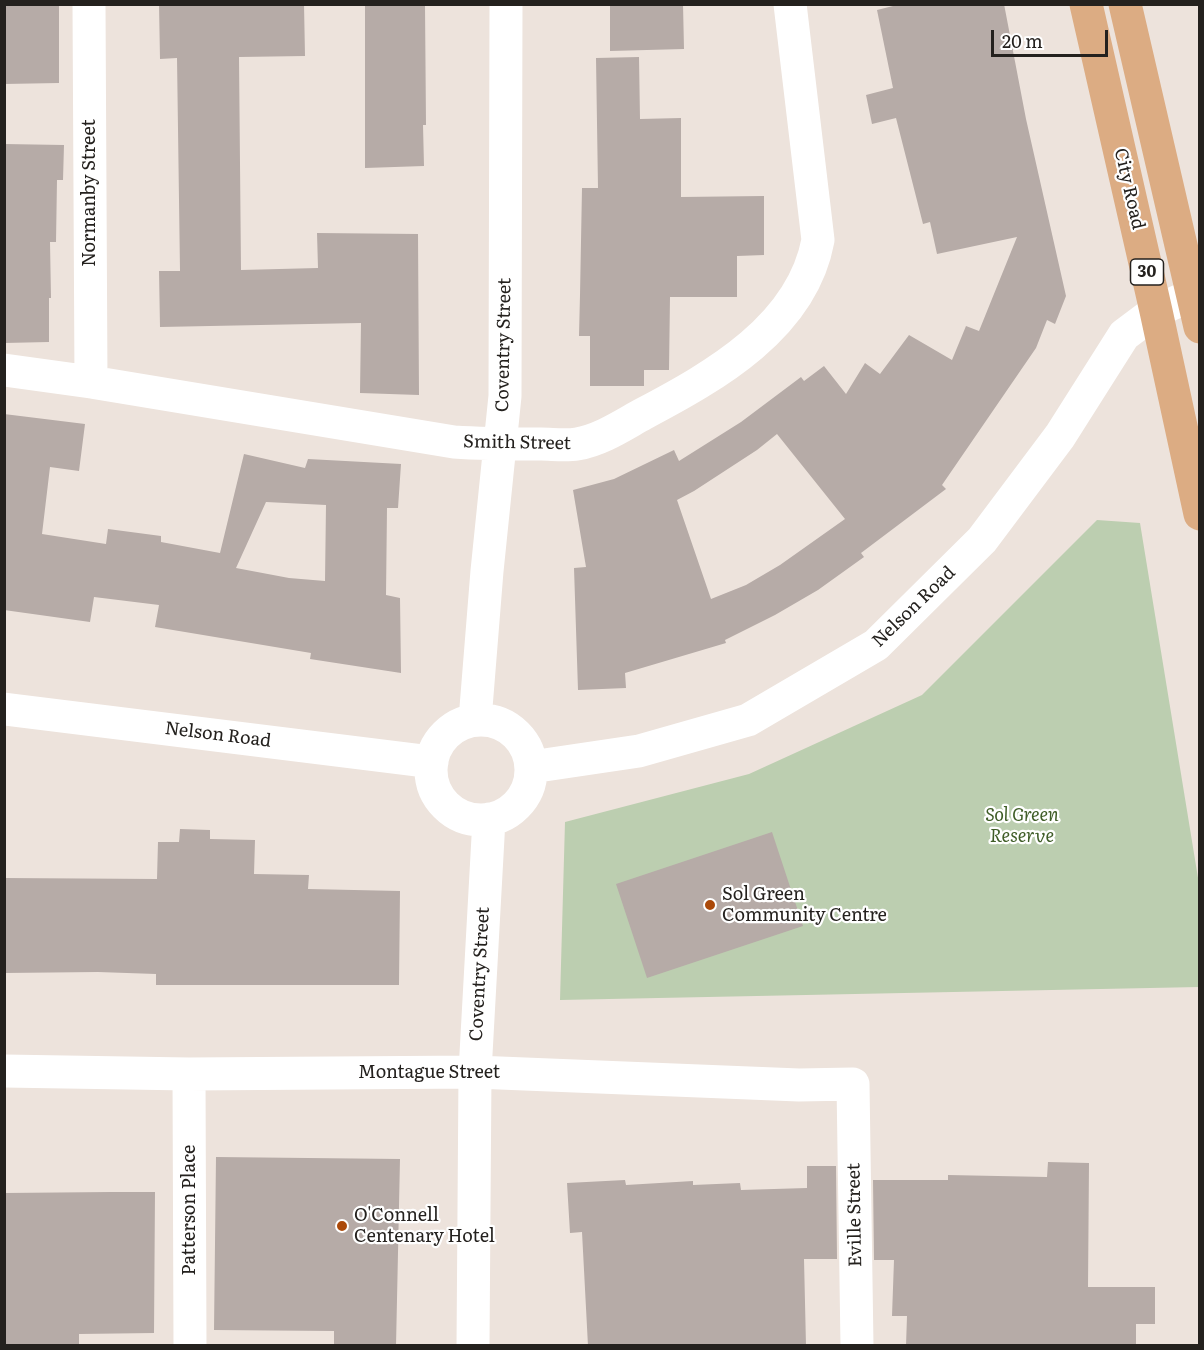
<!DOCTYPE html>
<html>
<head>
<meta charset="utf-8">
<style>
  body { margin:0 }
  #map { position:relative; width:1204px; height:1350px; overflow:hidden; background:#ede3dc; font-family:Literata,serif }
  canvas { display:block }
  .frame { position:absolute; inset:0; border:6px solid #24211e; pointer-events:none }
  .scale { position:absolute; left:991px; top:30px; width:117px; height:27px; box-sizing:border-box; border:3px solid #24211e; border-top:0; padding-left:8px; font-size:18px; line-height:21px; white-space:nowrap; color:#24211e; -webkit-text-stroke:4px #fff; paint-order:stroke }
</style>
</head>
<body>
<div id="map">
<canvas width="1204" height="1350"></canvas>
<div class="frame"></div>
<div class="scale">20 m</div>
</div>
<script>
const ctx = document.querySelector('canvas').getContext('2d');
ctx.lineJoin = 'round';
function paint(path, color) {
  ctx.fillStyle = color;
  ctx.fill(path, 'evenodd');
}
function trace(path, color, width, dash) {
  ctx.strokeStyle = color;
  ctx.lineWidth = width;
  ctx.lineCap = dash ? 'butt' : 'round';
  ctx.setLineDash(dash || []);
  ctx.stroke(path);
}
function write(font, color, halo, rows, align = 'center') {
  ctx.font = font + ' Literata,serif';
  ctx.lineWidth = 4.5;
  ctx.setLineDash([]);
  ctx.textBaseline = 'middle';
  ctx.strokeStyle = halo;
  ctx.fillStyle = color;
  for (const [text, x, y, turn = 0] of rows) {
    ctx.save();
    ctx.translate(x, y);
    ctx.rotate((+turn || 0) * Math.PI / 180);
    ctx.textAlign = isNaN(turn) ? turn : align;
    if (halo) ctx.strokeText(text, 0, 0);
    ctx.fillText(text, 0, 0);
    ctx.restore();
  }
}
const green = new Path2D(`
  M 1097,520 L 1140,523 L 1199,884 L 1199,987 L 560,1000 L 565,822 L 749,774 L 922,695 Z`);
const building = new Path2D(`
  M 4,4 L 59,4 L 59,83 L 4,84 Z
  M 159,4 L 304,4 L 305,56 L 239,57 L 241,270 L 318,268 L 317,233 L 418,234 L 419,395 L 360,393 L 361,323 L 160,327 L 159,271 L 180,271 L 177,58 L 160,59 Z
  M 610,4 L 683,4 L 684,49 L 610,51 Z
  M 901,4 L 1004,4 L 1026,119 L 1066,296 L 1055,324 L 1047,320 L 1036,348 L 942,485 L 946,489 L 861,553 L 864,557 L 818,590 L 775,615 L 725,640 L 726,643 L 625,673 L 626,688 L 578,690 L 574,568 L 586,567 L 573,490 L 614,479 L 674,450 L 679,461 L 741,422 L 801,377 L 804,381 L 824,366 L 846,394 L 865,363 L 880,374 L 909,335 L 952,360 L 966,326 L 979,331 L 1017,237 L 937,254 L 930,222 L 923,224 L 896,118 L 872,124 L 866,95 L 893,88 L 877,10 ZM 777,434 L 845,519 L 780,565 L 746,585 L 711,599 L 677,500 L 694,491 L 757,450 Z
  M 365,6 L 425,6 L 426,125 L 423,125 L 424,166 L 365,168 Z
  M 639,57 L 640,119 L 681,118 L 681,197 L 764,196 L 764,255 L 737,256 L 737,297 L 670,297 L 669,370 L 644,370 L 644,386 L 590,386 L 590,336 L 579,336 L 580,295 L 582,188 L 598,188 L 596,58 Z
  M 4,144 L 64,145 L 63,180 L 57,180 L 56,242 L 50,242 L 51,298 L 49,298 L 49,342 L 4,343 Z
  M 4,414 L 85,424 L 79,471 L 50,467 L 42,534 L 106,544 L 108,529 L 161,536 L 161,542 L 220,553 L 244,454 L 305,468 L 308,459 L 401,464 L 398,508 L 387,508 L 386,595 L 400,598 L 401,673 L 310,659 L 311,653 L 155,627 L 159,605 L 94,597 L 90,622 L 4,610 ZM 266,502 L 326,505 L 325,581 L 289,578 L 236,568 Z
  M 180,829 L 210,830 L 210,839 L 255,840 L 254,874 L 309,875 L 308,889 L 400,891 L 399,985 L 156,985 L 156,974 L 98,972 L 4,973 L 4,878 L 157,879 L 158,842 L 179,842 Z
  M 772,832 L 803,926 L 647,978 L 616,884 Z
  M 216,1157 L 400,1159 L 396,1346 L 334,1346 L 334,1331 L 214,1330 Z
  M 1048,1162 L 1089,1163 L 1088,1287 L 1155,1287 L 1155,1324 L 1136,1324 L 1136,1346 L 906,1346 L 907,1316 L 892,1316 L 894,1260 L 874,1260 L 873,1180 L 948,1180 L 948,1175 L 1047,1177 Z
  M 807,1166 L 836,1166 L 837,1259 L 804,1259 L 806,1346 L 588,1346 L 582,1232 L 570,1233 L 567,1183 L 625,1180 L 626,1185 L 693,1181 L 693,1185 L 740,1183 L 741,1190 L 807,1188 Z
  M 111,1192 L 155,1192 L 154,1333 L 79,1334 L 79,1346 L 4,1346 L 4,1193 Z`);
const minor = new Path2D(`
  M 89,4 L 91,382
  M 4,370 L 91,382 L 454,442 C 483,444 511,444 541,444 C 552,444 565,446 577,444 C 601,440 623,425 643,414 C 715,376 802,327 818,240 L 790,4
  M 4,709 L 432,762
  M 475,720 L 487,571 L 505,396 L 506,4
  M431 770a50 50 0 1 1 100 0a50 50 0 1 1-100 0Z
  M 531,767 L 639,751 L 748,720 L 876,645 L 982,540 L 1060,436 L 1124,335 L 1156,311 L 1192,295
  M 4,1071 L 189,1074 L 475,1072 L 799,1085 L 853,1084 L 857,1346
  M 189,1074 L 190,1346
  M 473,1346 L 475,1072 L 489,819`);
const major = new Path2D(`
  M 1086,4 L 1156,311 L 1200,514
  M 1125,4 L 1200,327`);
const markers = [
  [710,905,6,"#ab4909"],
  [342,1226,6,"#ab4909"]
];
const shields = [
  [1147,272,33]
];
const shieldNames = [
  ["30",1147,272]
];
const streetNames = [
  ["City Road",1129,189,77],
  ["Normanby Street",90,193,-90],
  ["Coventry Street",504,345,-89],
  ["Smith Street",517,443,1],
  ["Nelson Road",914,607,-44],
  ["Nelson Road",218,735,7],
  ["Coventry Street",480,974,-87],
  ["Montague Street",429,1073],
  ["Patterson Place",190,1210,-90],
  ["Eville Street",855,1215,-91]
];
const parkNames = [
  ["Sol Green",1022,816],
  ["Reserve",1022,837]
];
const poiNames = [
  ["Sol Green",722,895],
  ["Community Centre",722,916],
  ["O'Connell",354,1216],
  ["Centenary Hotel",354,1237]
];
paint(green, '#bcceb0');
paint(building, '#b6aba7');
trace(minor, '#fff', 33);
trace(major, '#dcac83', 33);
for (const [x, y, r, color] of markers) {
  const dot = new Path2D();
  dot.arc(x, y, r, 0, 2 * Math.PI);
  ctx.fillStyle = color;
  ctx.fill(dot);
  trace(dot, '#fff', 2);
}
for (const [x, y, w] of shields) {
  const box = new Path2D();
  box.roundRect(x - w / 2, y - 13, w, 26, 4.5);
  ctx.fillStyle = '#fff';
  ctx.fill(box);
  trace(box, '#24211e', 1.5);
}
write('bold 16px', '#24211e', null, shieldNames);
write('18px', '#24211e', '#fff', streetNames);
write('italic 18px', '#3f5d27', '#fff', parkNames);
write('18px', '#24211e', '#fff', poiNames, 'left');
</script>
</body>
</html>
